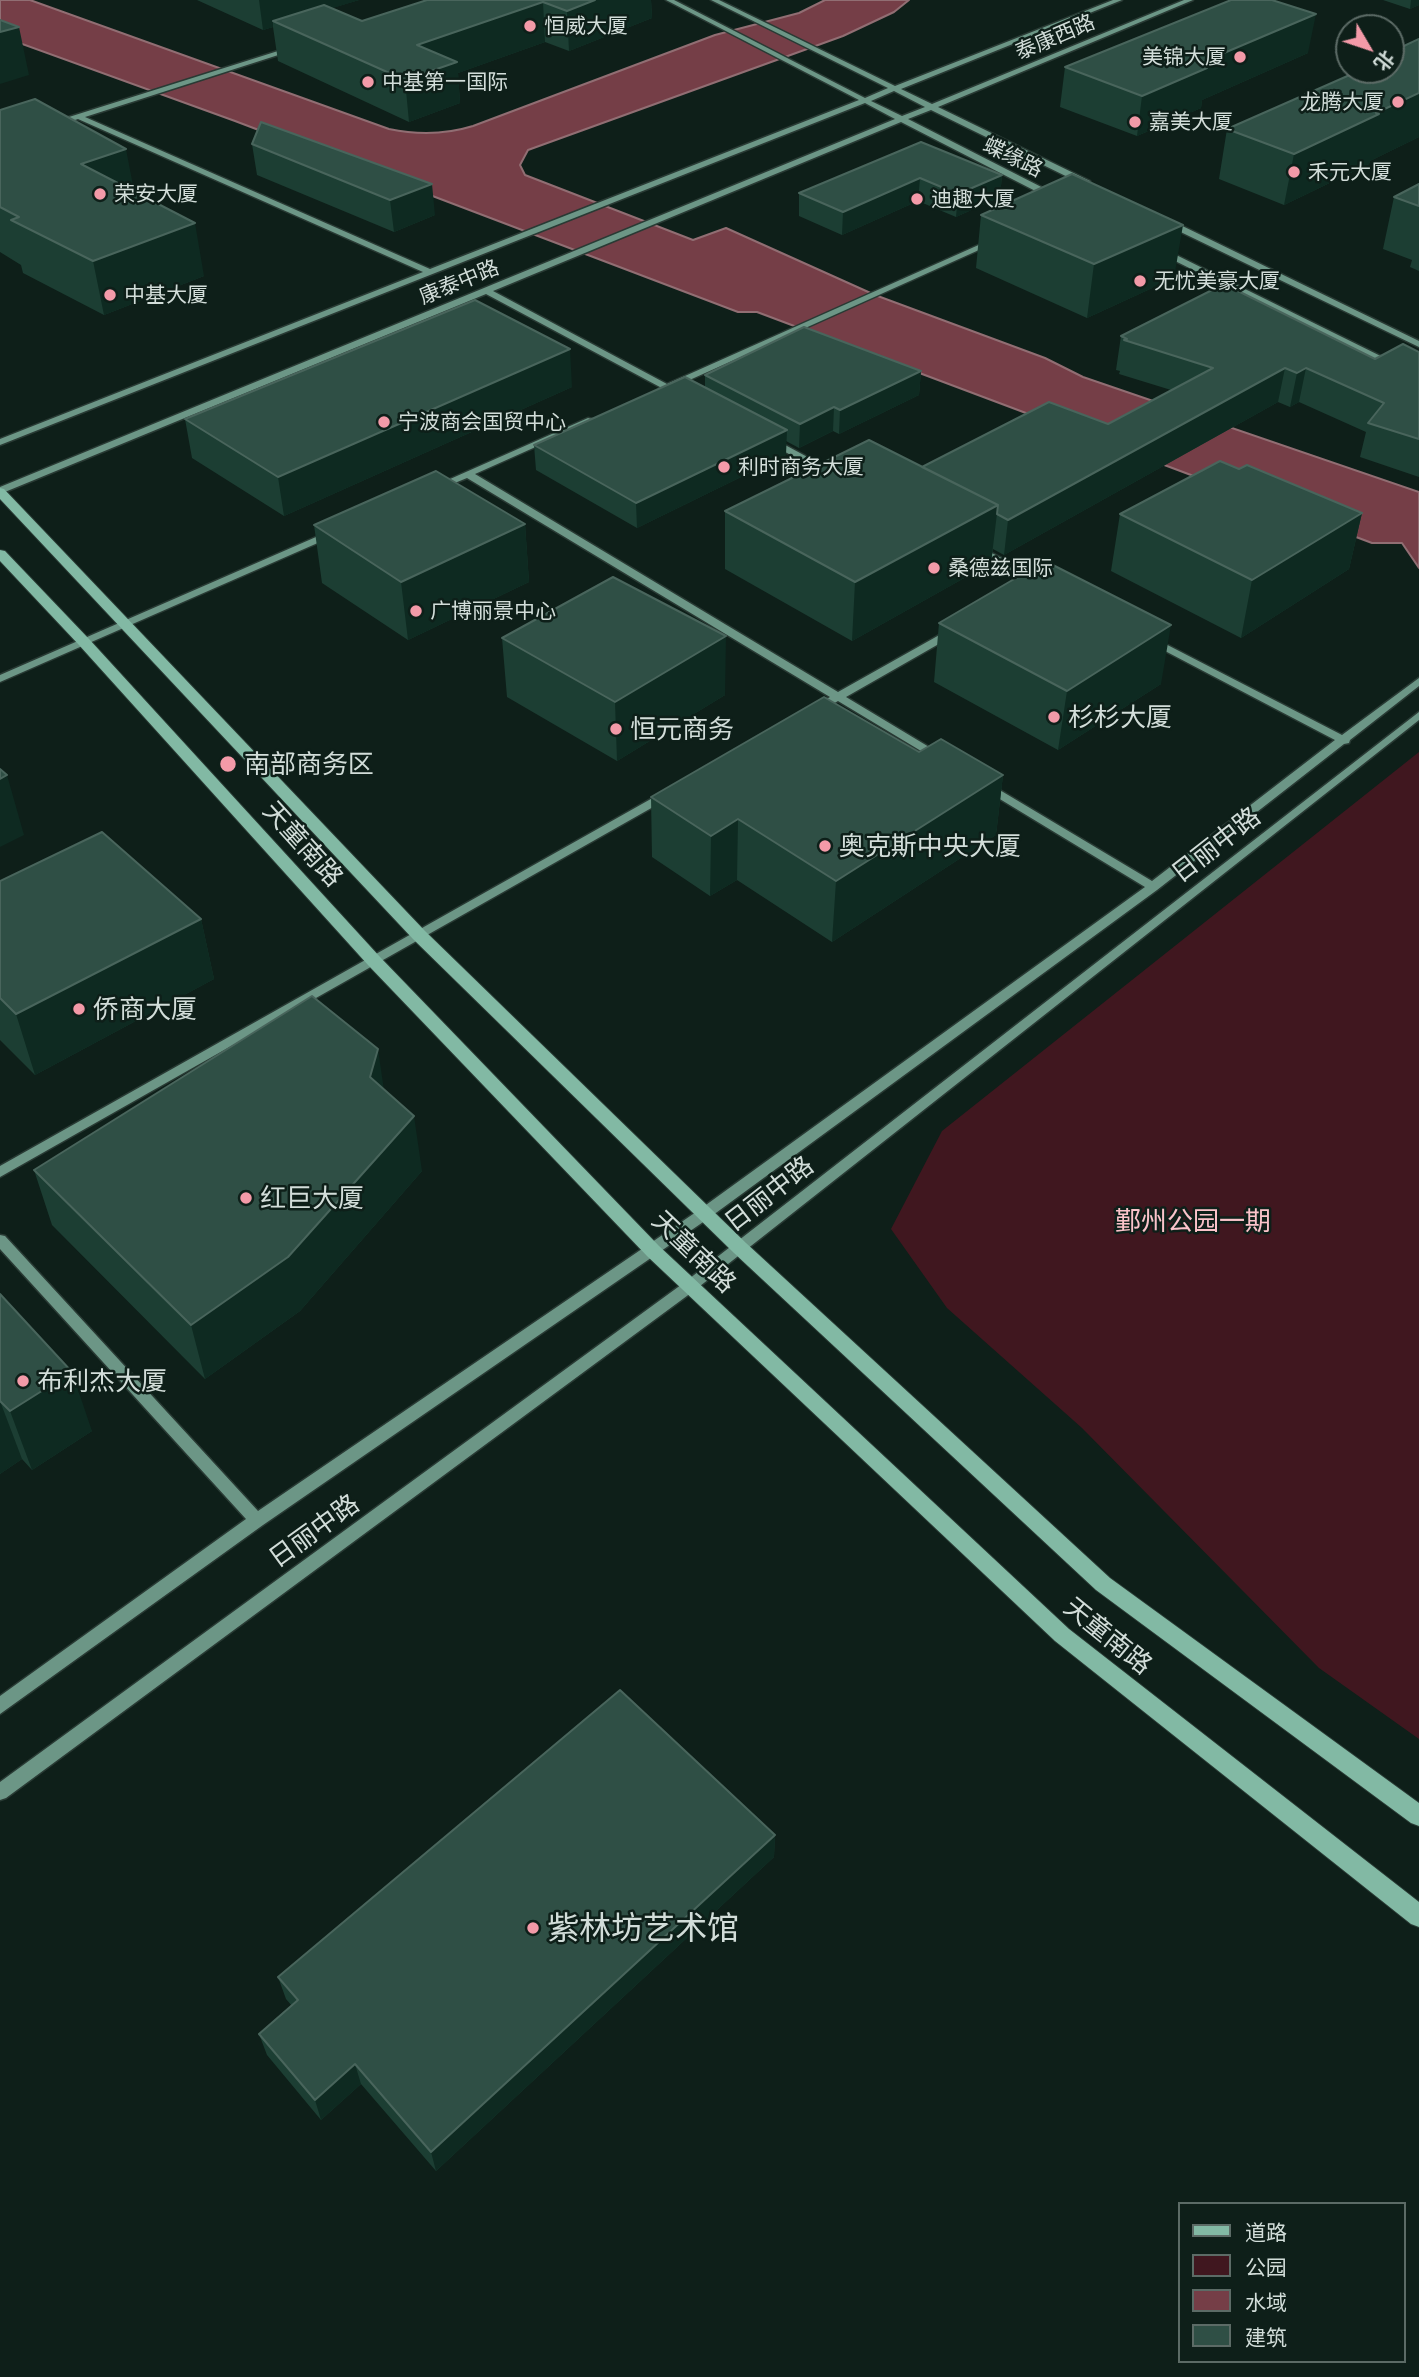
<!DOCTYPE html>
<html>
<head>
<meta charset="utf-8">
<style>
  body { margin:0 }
  #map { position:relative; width:1419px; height:2377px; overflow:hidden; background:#0e1f19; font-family:"Exo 2","Noto Sans SC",sans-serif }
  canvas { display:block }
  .legend { position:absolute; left:1178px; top:2202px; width:228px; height:161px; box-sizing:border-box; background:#0e1f19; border:2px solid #5c6b66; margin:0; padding:9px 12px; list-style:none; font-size:21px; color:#d2ddd9 }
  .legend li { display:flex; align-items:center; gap:14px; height:35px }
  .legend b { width:35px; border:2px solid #5c6b66 }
  .north { position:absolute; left:1335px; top:14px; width:70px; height:70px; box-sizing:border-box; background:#0e1f19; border:2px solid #5c6b66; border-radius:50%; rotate:129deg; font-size:19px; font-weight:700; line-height:28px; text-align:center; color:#d2ddd9 }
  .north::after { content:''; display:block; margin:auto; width:24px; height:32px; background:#f39aa8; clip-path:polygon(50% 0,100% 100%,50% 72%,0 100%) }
</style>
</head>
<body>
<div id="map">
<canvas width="1419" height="2377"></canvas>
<ul class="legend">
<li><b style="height:9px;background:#82b9a4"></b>道路</li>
<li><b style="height:19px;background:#40171f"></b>公园</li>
<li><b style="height:19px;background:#753e47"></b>水域</li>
<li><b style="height:19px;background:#2f4f45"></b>建筑</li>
</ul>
<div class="north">北</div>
</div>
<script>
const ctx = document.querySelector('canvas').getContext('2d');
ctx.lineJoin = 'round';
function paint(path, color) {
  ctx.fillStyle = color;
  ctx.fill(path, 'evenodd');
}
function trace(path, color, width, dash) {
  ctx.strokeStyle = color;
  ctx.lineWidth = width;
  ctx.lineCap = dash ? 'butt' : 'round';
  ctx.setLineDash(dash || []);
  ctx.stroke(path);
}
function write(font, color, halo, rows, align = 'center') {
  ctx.font = font + ' "Exo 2","Noto Sans SC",sans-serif';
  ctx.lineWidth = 5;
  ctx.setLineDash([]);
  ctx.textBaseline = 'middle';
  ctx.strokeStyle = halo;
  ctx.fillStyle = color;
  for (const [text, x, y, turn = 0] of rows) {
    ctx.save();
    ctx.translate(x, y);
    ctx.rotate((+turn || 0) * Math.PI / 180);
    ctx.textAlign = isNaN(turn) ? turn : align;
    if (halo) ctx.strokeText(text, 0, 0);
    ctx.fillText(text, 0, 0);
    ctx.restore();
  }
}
const green = new Path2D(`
  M 1419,752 L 1419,1739 L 1319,1668 L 1082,1428 L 947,1308 L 891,1229 L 942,1131 Z`);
const water = new Path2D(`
  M 0,0 L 30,0 L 389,129 C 418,135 444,135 473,126 L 715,35 L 799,13 L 825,0 L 909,0 L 894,12 L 843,36 L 528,150 L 520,165 L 525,175 L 693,240 L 726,228 L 875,295 L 1045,358 L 1083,377 L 1419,492 L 1419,568 L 1402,543 L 1372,543 L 757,312 L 738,312 L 235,121 L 0,36 Z`);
const secondary = new Path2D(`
  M 666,0 L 674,0 L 865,98 L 888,88 L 711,0 L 719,0 L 895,86 L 1113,0 L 1122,0 L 901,89 L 932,104 L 1184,0 L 1193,0 L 938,107 L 1090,181 L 1090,185 L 1084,185 L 931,110 L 908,119 L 1057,195 L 1057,199 L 1051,199 L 901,122 L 493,291 L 667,384 L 992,239 L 999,241 L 674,387 L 679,390 L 679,394 L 673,394 L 486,294 L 0,494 L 0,487 L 895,119 L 865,103 L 0,445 L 0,439 L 423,272 L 78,119 L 53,127 L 50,127 L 50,123 L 297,45 L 297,49 L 85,117 L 430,269 L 859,100 ZM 894,91 L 925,107 L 902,116 L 871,101 Z
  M 1162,219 L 1168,219 L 1419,341 L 1419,347 L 1162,223 Z
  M 1160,247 L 1419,375 L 1419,382 L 1157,252 L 1156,250 Z
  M 588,418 L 596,420 L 475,474 L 838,692 L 950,629 L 958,629 L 958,633 L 846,697 L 944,756 L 944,760 L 936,760 L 838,701 L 817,713 L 809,713 L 809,709 L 830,697 L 467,478 L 440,489 L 432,487 Z
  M 768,439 L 774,439 L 839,474 L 831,476 L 768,443 Z
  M 332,530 L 337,533 L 336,535 L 0,682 L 0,675 Z
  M 976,545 L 1043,579 L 1044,581 L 1039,584 L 1035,583 L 972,550 L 971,548 Z
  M 1150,636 L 1342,735 L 1419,678 L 1419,686 L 1350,740 L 1349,743 L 1344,744 L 1157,890 L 709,1218 L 263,1525 L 0,1714 L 0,1696 L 246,1519 L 0,1249 L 0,1235 L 5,1236 L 258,1511 L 699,1210 L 1145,887 L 980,787 L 980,783 L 988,783 L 1152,881 L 1335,740 L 1146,641 L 1145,639 Z
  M 1419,712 L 1419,720 L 695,1290 L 6,1798 L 0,1800 L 0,1782 L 685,1282 Z
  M 665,791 L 671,795 L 669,798 L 0,1177 L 0,1166 Z`);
const primary = new Path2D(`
  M 0,488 L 4,489 L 425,931 L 746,1243 L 1110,1578 L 1419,1803 L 1419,1826 L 1411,1823 L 1096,1590 L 734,1253 L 413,939 L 0,499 Z
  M 0,550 L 5,551 L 89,639 L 380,957 L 659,1246 L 1069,1629 L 1419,1902 L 1419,1927 L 1411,1924 L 1055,1641 L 647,1256 L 368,965 L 79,645 L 0,561 Z`);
const wall = new Path2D(`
  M 197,0 L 359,0 L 332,8 L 362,21 L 427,0 L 651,0 L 652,18 L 569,51 L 545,42 L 458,73 L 460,103 L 409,122 L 278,61 L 273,27 L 263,30 Z
  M 1383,0 L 1419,0 L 1419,5 L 1410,9 Z
  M 1419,39 L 1419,137 L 1370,161 L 1369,164 L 1284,205 L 1219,179 L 1227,129 L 1346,77 L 1347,72 Z
  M 1308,53 L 1202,100 L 1201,108 L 1137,136 L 1060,107 L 1065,67 Z
  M 0,110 L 134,192 L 204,276 L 104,315 L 23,273 L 21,265 L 0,252 Z
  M 921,142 L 1002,175 L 1000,197 L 956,217 L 918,201 L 842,235 L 799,216 L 799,193 Z
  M 252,144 L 435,215 L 394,232 L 257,175 Z
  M 1419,184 L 1419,271 L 1410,267 L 1412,260 L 1383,249 L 1394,197 Z
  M 981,215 L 1174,278 L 1087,318 L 976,268 Z
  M 1121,336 L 1375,359 L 1419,352 L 1419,477 L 1360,457 L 1366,432 L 1299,402 L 1290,407 L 1278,402 L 1004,555 L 993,549 L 991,563 L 852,641 L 725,569 L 725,511 L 1108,424 L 1171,390 L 1119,374 L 1120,371 L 1116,370 Z
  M 921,371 L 919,395 L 839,434 L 833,431 L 799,448 L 786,441 L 786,455 L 637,528 L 536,470 L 534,445 L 705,388 L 705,375 Z
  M 572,387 L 284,516 L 192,458 L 185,419 Z
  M 1239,469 L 1362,513 L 1349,569 L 1241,638 L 1111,571 L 1120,514 Z
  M 525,524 L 529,582 L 408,640 L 322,583 L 314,525 Z
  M 939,623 L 1161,684 L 1058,750 L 934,682 Z
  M 502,638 L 725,695 L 617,761 L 507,697 Z
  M 919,752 L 1003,775 L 996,835 L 832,942 L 737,880 L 710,896 L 652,857 L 651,797 Z
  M 0,881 L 201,919 L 214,979 L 35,1075 L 0,1040 Z
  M 384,1089 L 422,1171 L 300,1311 L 205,1379 L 52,1225 L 34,1170 Z
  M 0,1294 L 92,1431 L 32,1470 L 22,1459 L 0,1474 Z
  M 775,1835 L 774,1857 L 436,2171 L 361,2084 L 321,2120 L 267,2055 L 259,2034 L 292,2006 L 286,1999 L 278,1977 Z`);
const shadedWall = new Path2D(`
  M 259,0 L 359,0 L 281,24 L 273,21 L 273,27 L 263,30 Z
  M 595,0 L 651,0 L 652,18 L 569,51 L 567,11 Z
  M 1411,0 L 1419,0 L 1419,5 L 1410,9 Z
  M 543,2 L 545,42 L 458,73 L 460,103 L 409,122 L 405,80 L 417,45 Z
  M 1316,14 L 1308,53 L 1202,100 L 1201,108 L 1137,136 L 1142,96 L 1198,64 Z
  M 19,27 L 29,75 L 0,84 L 0,32 Z
  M 1419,93 L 1419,137 L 1370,161 L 1369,164 L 1284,205 L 1294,154 Z
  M 126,149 L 136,201 L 81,164 Z
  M 1002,175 L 1000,197 L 956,217 L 958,194 Z
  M 920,178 L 918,201 L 842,235 L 843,212 Z
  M 432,184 L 435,215 L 394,232 L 390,200 Z
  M 195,223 L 204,276 L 104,315 L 93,261 Z
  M 1183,225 L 1174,278 L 1087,318 L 1094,264 Z
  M 570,349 L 572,387 L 284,516 L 278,477 Z
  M 1285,368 L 1278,402 L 1004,555 L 1008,520 Z
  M 1306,368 L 1299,402 L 1290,407 L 1297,373 Z
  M 921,371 L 919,395 L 839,434 L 840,410 Z
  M 834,407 L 833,431 L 799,448 L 800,424 Z
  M 787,430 L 786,455 L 637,528 L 636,503 Z
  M 998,505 L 991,563 L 852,641 L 855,582 Z
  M 1362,513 L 1349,569 L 1241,638 L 1252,580 Z
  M 525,524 L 529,582 L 408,640 L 401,582 Z
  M 1171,625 L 1161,684 L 1058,750 L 1067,691 Z
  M 726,636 L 725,695 L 617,761 L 615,702 Z
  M 7,775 L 24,835 L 0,847 L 0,779 Z
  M 1003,775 L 996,835 L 832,942 L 836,881 Z
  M 738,819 L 737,880 L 710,896 L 711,836 Z
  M 201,919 L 214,979 L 35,1075 L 16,1014 Z
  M 378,1049 L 386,1104 L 370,1077 Z
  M 414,1116 L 422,1171 L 300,1311 L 205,1379 L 191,1325 Z
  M 72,1372 L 92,1431 L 32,1470 L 10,1411 Z
  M 0,1401 L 22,1459 L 0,1474 Z
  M 775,1835 L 774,1857 L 436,2171 L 431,2152 Z
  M 355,2064 L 361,2084 L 321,2120 L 315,2100 Z`);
const building = new Path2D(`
  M 427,0 L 595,0 L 567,11 L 543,2 L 417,45 L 457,62 L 405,80 L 273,21 L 324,5 L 362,21 Z
  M 1231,0 L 1272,0 L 1316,14 L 1198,64 L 1207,68 L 1142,96 L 1065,67 Z
  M 0,20 L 19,27 L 0,32 Z
  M 1419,39 L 1419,93 L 1376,113 L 1379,114 L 1294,154 L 1227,129 L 1352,74 L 1347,72 L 1350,70 L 1391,70 L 1391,52 Z
  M 35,99 L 126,149 L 81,164 L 195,223 L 93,261 L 11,220 L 19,217 L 0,207 L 0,110 Z
  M 261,122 L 432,184 L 390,200 L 252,144 Z
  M 921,142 L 1002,175 L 958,194 L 920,178 L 843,212 L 799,193 Z
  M 1072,174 L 1183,225 L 1094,264 L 981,215 Z
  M 1419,184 L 1419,206 L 1394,197 Z
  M 1224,284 L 1375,359 L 1403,344 L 1419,352 L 1419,439 L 1368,423 L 1384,403 L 1306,368 L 1297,373 L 1285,368 L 1008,520 L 997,514 L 998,505 L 922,467 L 1049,402 L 1108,424 L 1213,368 L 1124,340 L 1127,339 L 1121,336 Z
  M 475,300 L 570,349 L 278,477 L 185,419 Z
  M 804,327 L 921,371 L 840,410 L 834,407 L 800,424 L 705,375 Z
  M 685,377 L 787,430 L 636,503 L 534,445 Z
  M 869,440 L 998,505 L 855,582 L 725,511 Z
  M 1220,461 L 1239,469 L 1247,465 L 1362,513 L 1252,580 L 1120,514 Z
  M 436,471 L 525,524 L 401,582 L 314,525 Z
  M 1045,561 L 1171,625 L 1067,691 L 939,623 Z
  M 613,577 L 726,636 L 615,702 L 502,638 Z
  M 824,697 L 919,752 L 941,739 L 1003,775 L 836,881 L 738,819 L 711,836 L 651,797 Z
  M 0,769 L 7,775 L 0,779 Z
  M 102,832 L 201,919 L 16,1014 L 0,998 L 0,881 Z
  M 312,996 L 378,1049 L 370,1077 L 414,1116 L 288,1257 L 191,1325 L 34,1170 Z
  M 0,1294 L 72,1372 L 10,1411 L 0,1401 Z
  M 620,1690 L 775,1835 L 431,2152 L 355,2064 L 315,2100 L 259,2034 L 298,2000 L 278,1977 Z`);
const markers = [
  [530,26,7,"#f39aa8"],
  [1240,57,7,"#f39aa8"],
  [368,82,7,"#f39aa8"],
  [1398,102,7,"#f39aa8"],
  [1135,122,7,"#f39aa8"],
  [1294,172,7,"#f39aa8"],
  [100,194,7,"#f39aa8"],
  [917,199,7,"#f39aa8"],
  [1140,281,7,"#f39aa8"],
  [110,295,7,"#f39aa8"],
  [384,422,7,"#f39aa8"],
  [724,467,7,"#f39aa8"],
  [934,568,7,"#f39aa8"],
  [416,611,7,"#f39aa8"],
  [1054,717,7,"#f39aa8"],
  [616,729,7,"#f39aa8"],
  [228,764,9,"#f39aa8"],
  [825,846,7,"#f39aa8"],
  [79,1009,7,"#f39aa8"],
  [246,1198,7,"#f39aa8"],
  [23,1381,7,"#f39aa8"],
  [533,1928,7,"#f39aa8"]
];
const farPoinames = [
  ["恒威大厦",544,26],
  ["美锦大厦",1226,57,"right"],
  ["中基第一国际",382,82],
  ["龙腾大厦",1384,102,"right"],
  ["嘉美大厦",1149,122],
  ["禾元大厦",1308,172],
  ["荣安大厦",114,194],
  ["迪趣大厦",931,199],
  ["无忧美豪大厦",1154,281],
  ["中基大厦",124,295],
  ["宁波商会国贸中心",398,422],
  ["利时商务大厦",738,467],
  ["桑德兹国际",948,568],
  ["广博丽景中心",430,611]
];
const farStreetnames = [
  ["泰康西路",1055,37,-23],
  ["蝶缘路",1013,157,26],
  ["康泰中路",459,282,-22]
];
const poiNames = [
  ["杉杉大厦",1068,717],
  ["恒元商务",630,729],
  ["南部商务区",244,764],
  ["奥克斯中央大厦",839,846],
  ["侨商大厦",93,1009],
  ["红巨大厦",260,1198],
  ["布利杰大厦",37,1381]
];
const streetNames = [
  ["天童南路",303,844,48],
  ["日丽中路",1216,845,-38],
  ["日丽中路",769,1194,-38],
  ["天童南路",694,1252,44],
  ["日丽中路",314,1531,-36],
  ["天童南路",1108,1636,39]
];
const parkNames = [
  ["鄞州公园一期",1193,1221]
];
const nearPoinames = [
  ["紫林坊艺术馆",547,1928]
];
paint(green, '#40171f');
paint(water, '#753e47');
trace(water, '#916e73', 2);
trace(secondary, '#293a34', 3);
trace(primary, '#293a34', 2);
paint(secondary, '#6c9686');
paint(primary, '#82b9a4');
paint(wall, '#1c3e33');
paint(shadedWall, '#0e2a21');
paint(building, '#2f4f45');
trace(building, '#49655c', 2);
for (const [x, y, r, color] of markers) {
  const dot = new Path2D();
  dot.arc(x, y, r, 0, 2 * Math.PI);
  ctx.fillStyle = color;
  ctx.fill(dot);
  trace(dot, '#0e1f19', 2.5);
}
write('21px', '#d2ddd9', '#0e1f19', farPoinames, 'left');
write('21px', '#d2ddd9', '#0e1f19', farStreetnames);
write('26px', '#d2ddd9', '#0e1f19', poiNames, 'left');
write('26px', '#d2ddd9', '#0e1f19', streetNames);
write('26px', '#fbc3ca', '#0e1f19', parkNames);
write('32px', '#d2ddd9', '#0e1f19', nearPoinames, 'left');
</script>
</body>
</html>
